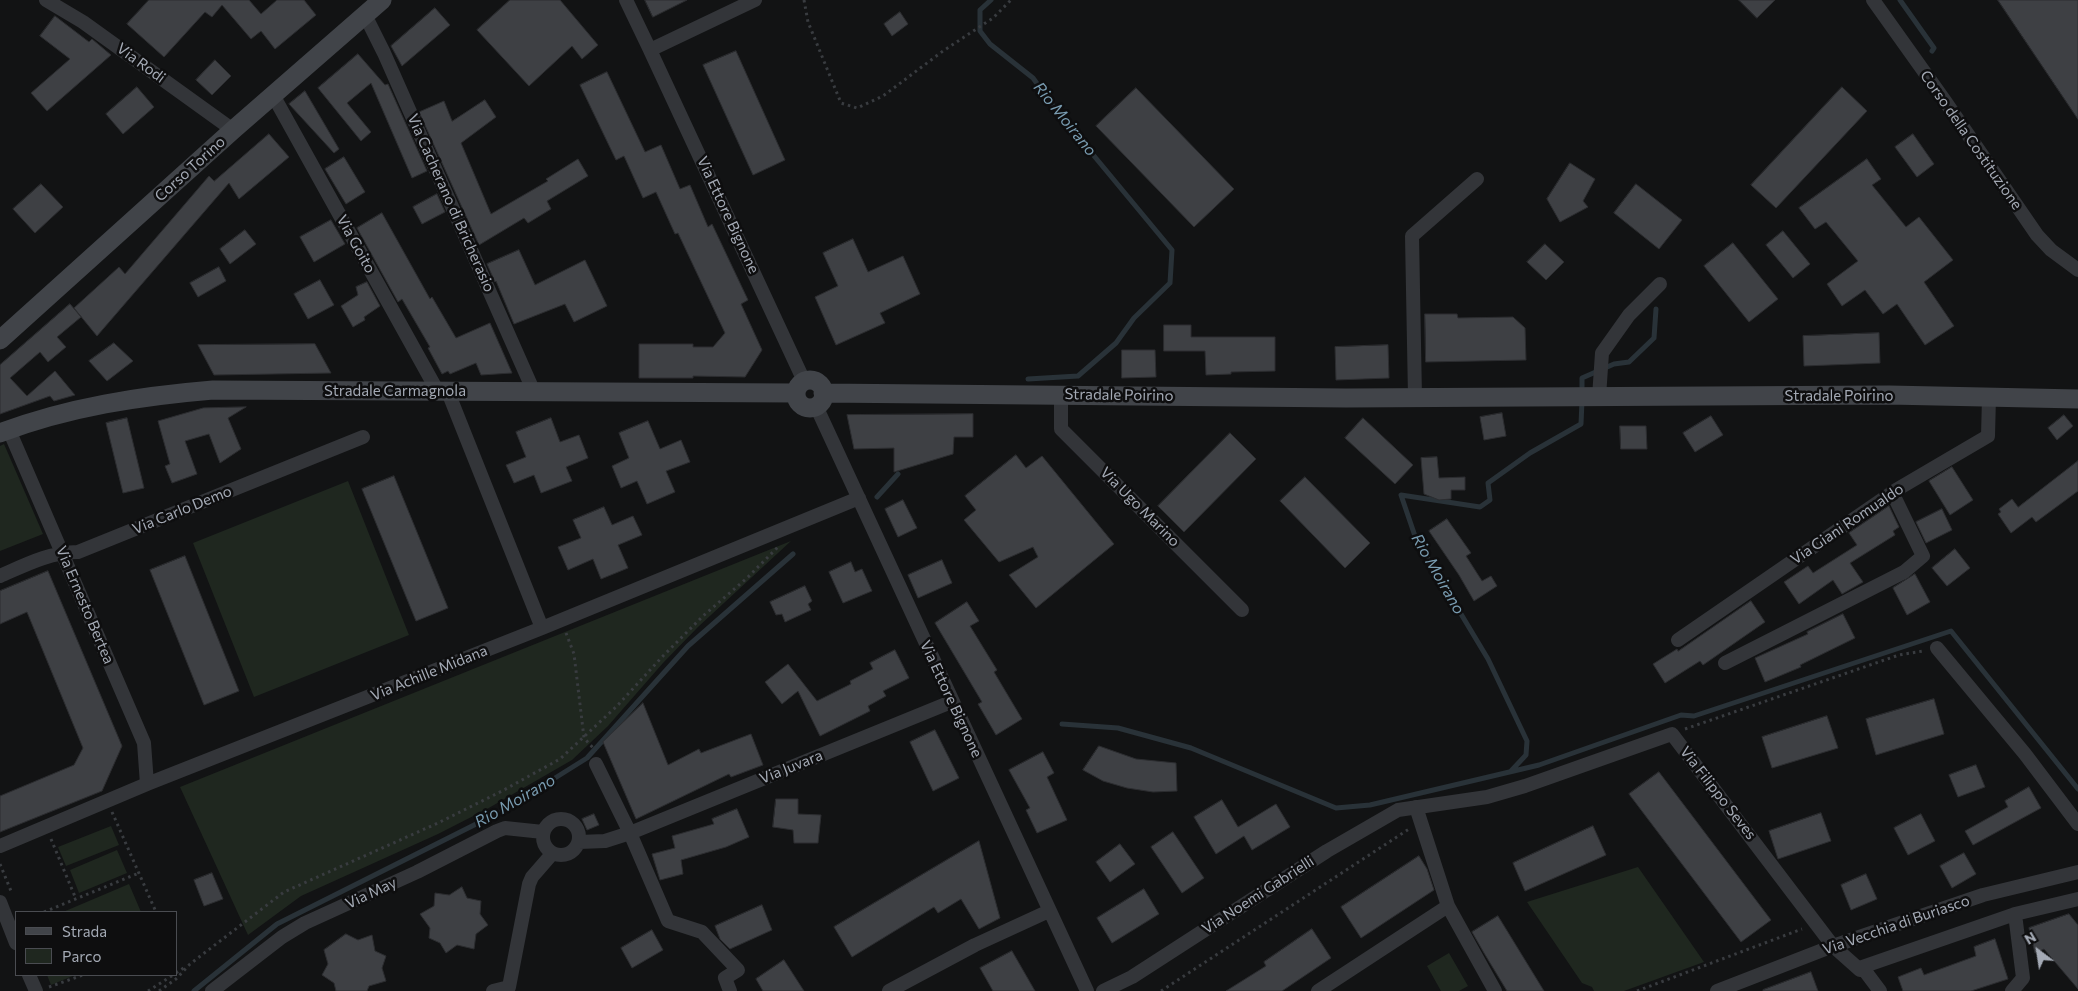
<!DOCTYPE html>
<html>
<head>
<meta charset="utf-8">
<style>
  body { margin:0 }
  #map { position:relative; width:2078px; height:991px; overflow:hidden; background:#121314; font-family:Commissioner,sans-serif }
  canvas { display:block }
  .legend { position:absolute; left:15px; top:911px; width:162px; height:65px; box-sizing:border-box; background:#0e0e0f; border:1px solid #4a4c51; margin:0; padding:6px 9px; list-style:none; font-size:15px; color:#a4aab5 }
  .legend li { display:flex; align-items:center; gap:10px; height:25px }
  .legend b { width:25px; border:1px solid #4a4c51 }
  .north { position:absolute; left:2013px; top:926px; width:50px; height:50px; -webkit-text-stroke:4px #0e0e0f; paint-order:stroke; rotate:329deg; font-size:14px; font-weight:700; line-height:20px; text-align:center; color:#a4aab5 }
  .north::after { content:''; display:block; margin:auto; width:18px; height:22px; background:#a4aab5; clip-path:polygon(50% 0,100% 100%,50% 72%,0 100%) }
</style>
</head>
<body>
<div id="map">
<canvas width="2078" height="991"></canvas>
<ul class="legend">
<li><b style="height:6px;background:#414449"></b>Strada</li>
<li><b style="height:14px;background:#1f271f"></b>Parco</li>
</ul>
<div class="north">N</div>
</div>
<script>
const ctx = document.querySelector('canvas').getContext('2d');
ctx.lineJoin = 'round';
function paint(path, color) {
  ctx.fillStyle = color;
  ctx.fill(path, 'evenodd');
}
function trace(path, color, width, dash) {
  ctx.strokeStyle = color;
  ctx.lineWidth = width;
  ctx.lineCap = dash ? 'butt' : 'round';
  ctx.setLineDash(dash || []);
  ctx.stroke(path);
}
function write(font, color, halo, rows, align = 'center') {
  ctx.font = font + ' Commissioner,sans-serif';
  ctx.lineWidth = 5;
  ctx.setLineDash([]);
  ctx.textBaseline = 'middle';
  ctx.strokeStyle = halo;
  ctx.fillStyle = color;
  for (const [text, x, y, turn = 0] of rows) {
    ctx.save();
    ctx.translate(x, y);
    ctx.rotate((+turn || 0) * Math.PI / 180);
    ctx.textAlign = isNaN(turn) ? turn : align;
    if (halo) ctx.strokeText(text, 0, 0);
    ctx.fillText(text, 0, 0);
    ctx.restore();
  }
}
const green = new Path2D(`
  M 4,444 L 43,534 L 0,551 L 0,446 Z
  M 348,481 L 409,635 L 254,697 L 193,543 Z
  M 791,541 L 698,627 L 663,663 L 608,726 L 572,760 L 487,809 L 438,834 L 301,896 L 248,935 L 180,787 Z
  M 111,826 L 119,845 L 66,866 L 58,847 Z
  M 117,850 L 127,873 L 79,893 L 70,870 Z
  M 1638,867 L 1704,962 L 1624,991 L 1594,991 L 1592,987 L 1582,983 L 1527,902 Z
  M 129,884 L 141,912 L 63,912 Z
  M 1449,953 L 1468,986 L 1459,991 L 1441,991 L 1427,966 Z
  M 47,975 L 75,975 L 51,985 Z`);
const stream = new Path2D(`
  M 991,0 L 980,10 L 980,31 L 990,44 L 1033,78 L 1056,110 L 1172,250 L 1170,283 L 1134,318 L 1116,343 L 1078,376 L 1028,379
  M 1900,0 L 1934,48 L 1932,51
  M 1582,392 L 1582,378 L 1614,364 L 1629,362 L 1654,338 L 1656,309
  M 877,497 L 898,474
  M 1062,724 L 1118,728 L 1191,748 L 1336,808 L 1370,805 L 1539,765 L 1681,715 L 1694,716 L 1951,631 L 2078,789
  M 1511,771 L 1526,755 L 1527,741 L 1488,659 L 1416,539 L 1401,495 L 1480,507 L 1490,500 L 1488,483 L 1530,453 L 1581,424 L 1582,401
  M 194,991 L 277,924 L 504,810 L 587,758 L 688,646 L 793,554`);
const building = new Path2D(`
  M 149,0 L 249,0 L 261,14 L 277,0 L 304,0 L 316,15 L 275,49 L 261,31 L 251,39 L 222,5 L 212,17 L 205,12 L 164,57 L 127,24 Z
  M 510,0 L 560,0 L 598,45 L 582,59 L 572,46 L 529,86 L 477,30 Z
  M 645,0 L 687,0 L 653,17 Z
  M 1739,0 L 1775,0 L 1757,18 Z
  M 1998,0 L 2078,0 L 2078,119 Z
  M 435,8 L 450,25 L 402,66 L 391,46 Z
  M 900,12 L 908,24 L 892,36 L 884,24 Z
  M 55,16 L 89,42 L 92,39 L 111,55 L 47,111 L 31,93 L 70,59 L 40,36 Z
  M 736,51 L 785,160 L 753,175 L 703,65 Z
  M 358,54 L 385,85 L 388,84 L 427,171 L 412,178 L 371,83 L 347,103 L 371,132 L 361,141 L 318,88 Z
  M 215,60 L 231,76 L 212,95 L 196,80 Z
  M 607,72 L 645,152 L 661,145 L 680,189 L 690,185 L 708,227 L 712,224 L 748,300 L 741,304 L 762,350 L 745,377 L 693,376 L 693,378 L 639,378 L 639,344 L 693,344 L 693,347 L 713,347 L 725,333 L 678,233 L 675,234 L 656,192 L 643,198 L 624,156 L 616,160 L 580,85 Z
  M 137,87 L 154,107 L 123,134 L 106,114 Z
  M 1842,87 L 1867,111 L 1776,208 L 1751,185 Z
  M 1136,88 L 1234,189 L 1194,227 L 1096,126 Z
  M 305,91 L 339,149 L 334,153 L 289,104 Z
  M 485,100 L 496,117 L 461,143 L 491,214 L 548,181 L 546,179 L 578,159 L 588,176 L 547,201 L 551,209 L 528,223 L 524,218 L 479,245 L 419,112 L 444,101 L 452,121 Z
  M 269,134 L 289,157 L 239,199 L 229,183 L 97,336 L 74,308 L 119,267 L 125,274 L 209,176 L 214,181 Z
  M 1913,134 L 1934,164 L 1917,177 L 1895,147 Z
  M 344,157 L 365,192 L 346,204 L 325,169 Z
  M 1867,159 L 1881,179 L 1872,185 L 1906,227 L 1919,217 L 1953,260 L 1924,282 L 1954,326 L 1925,345 L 1897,304 L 1883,314 L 1865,290 L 1842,306 L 1827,284 L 1858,261 L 1826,222 L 1815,229 L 1799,208 Z
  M 1570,163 L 1595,179 L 1583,201 L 1588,207 L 1560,222 L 1547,199 Z
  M 41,184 L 63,207 L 35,233 L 13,209 Z
  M 1636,184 L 1682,220 L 1659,249 L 1614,213 Z
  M 437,194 L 445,212 L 422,224 L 413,207 Z
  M 382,213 L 430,299 L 432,297 L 456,338 L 490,323 L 512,373 L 481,375 L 476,363 L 450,374 L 448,371 L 442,374 L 428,348 L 430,347 L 402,299 L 398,302 L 357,228 Z
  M 331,220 L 345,244 L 314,262 L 300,237 Z
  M 245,230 L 256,244 L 230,264 L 220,249 Z
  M 1783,231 L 1810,264 L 1793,278 L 1766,245 Z
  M 853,239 L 868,272 L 903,256 L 920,294 L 880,313 L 885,323 L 836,345 L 815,297 L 838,286 L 823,253 Z
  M 1733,243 L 1778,299 L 1749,322 L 1704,266 Z
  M 1545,244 L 1564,262 L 1546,280 L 1527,262 Z
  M 519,250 L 535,285 L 585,260 L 607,306 L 574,322 L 565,304 L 514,324 L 496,281 L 495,282 L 487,264 Z
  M 219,267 L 226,281 L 198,297 L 190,283 Z
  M 320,280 L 334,305 L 308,319 L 294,294 Z
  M 367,282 L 380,306 L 364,317 L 365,320 L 353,327 L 341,306 L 358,295 L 356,287 Z
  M 70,304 L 81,317 L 57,337 L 66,347 L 48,362 L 40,352 L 10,378 L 27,396 L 55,371 L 75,395 L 54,401 L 50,396 L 0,414 L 0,365 Z
  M 1425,314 L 1457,314 L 1458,318 L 1513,317 L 1525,328 L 1526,360 L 1426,362 Z
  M 1164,325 L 1191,325 L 1191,337 L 1275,337 L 1275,371 L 1231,372 L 1231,374 L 1206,375 L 1205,351 L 1164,351 Z
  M 1879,333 L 1880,363 L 1804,366 L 1803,336 Z
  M 114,343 L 133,361 L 107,381 L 89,361 Z
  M 315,344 L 331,373 L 214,375 L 198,345 Z
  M 1388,345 L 1389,378 L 1336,380 L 1335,347 Z
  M 1122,350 L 1155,350 L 1156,377 L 1122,378 Z
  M 246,407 L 228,418 L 241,449 L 220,463 L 209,434 L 185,441 L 197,474 L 172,483 L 165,466 L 170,464 L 158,421 L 203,408 Z
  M 1502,413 L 1506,436 L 1484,440 L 1480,417 Z
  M 973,414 L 973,437 L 954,437 L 953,454 L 894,472 L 894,448 L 854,449 L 847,415 Z
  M 2064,415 L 2073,426 L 2057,440 L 2048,428 Z
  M 1711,416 L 1723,435 L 1695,452 L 1683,433 Z
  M 127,418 L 144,488 L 123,493 L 106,423 Z
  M 551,418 L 560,442 L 579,435 L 588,458 L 566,467 L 572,481 L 541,493 L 534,475 L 514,483 L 506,465 L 526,457 L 516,432 Z
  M 1363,418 L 1413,465 L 1395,484 L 1345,438 Z
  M 648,421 L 660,449 L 681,440 L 690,462 L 666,471 L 675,492 L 647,504 L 637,481 L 621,488 L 612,466 L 629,458 L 619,433 Z
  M 1620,426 L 1646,426 L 1647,449 L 1621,449 Z
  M 1230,433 L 1256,459 L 1184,532 L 1158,506 Z
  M 1016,455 L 1026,468 L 1042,456 L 1114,544 L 1036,608 L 1009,575 L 1038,557 L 1033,547 L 999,562 L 964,520 L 976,510 L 965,496 Z
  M 1437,457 L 1439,478 L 1465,477 L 1465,490 L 1451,490 L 1451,499 L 1439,500 L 1424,494 L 1421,458 Z
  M 2078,461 L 2078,491 L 2036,522 L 2032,517 L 2011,533 L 1998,514 L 2001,512 L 1999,509 L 2012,499 L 2018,507 Z
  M 1952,467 L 1973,500 L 1950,515 L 1929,481 Z
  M 394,476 L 448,608 L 416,621 L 362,489 Z
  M 1305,477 L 1370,543 L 1345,568 L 1280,501 Z
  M 903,500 L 917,528 L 898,537 L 885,509 Z
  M 1889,506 L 1899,527 L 1893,531 L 1895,535 L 1850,563 L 1863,582 L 1842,594 L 1833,580 L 1799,604 L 1784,582 L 1808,566 L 1813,573 L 1857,545 L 1849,533 Z
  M 604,507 L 612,525 L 633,516 L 642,535 L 618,545 L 628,568 L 601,579 L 593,559 L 568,570 L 558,547 L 581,538 L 573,520 Z
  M 1942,509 L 1952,530 L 1926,543 L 1916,522 Z
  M 1447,519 L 1471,553 L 1466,556 L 1482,581 L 1491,576 L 1497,586 L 1474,601 L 1459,575 L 1429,531 Z
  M 1955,549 L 1970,568 L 1947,586 L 1932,568 Z
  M 185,556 L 239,691 L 204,705 L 150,570 Z
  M 942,560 L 952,583 L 918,598 L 908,575 Z
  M 851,562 L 855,572 L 862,569 L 872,591 L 843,603 L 829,572 Z
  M 48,571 L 122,746 L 102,791 L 0,832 L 0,796 L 74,765 L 83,748 L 27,612 L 0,624 L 0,591 Z
  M 1915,574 L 1930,602 L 1907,615 L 1893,588 Z
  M 805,586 L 812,601 L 808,604 L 811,610 L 785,622 L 782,614 L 776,615 L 770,602 Z
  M 1751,601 L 1765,622 L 1703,665 L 1700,661 L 1665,683 L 1653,664 L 1677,649 L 1678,651 Z
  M 967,602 L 979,621 L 970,626 L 997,670 L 994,672 L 1022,719 L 996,735 L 978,704 L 982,702 L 935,623 Z
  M 1843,614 L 1855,638 L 1800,665 L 1801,667 L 1765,682 L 1755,658 L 1808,634 L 1807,632 Z
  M 895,650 L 909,678 L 883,691 L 886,696 L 868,706 L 870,711 L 820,736 L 798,691 L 782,704 L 765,682 L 788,664 L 817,701 L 851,684 L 850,681 L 873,669 L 870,663 Z
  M 1934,699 L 1944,734 L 1876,755 L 1866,719 Z
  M 643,703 L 668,765 L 699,749 L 701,753 L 751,734 L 763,765 L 731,777 L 729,774 L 636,819 L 603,742 Z
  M 1827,716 L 1838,748 L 1772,768 L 1762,737 Z
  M 935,730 L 959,778 L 933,791 L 910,742 Z
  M 1099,746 L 1136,759 L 1176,763 L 1177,791 L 1153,792 L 1127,788 L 1103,781 L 1083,770 Z
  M 1043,752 L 1054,773 L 1047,777 L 1067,820 L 1037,833 L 1026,810 L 1030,808 L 1009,770 Z
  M 1976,765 L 1985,787 L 1958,797 L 1949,775 Z
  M 1659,772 L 1771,920 L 1741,942 L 1629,794 Z
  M 2029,787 L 2041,808 L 1973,845 L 1965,831 L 2008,807 L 2005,801 Z
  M 776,799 L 798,799 L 798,814 L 821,815 L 818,843 L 794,843 L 793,830 L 773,827 Z
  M 1222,800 L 1238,827 L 1276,804 L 1290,827 L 1252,850 L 1244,836 L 1216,854 L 1194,817 Z
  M 737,809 L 749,837 L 726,847 L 681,860 L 683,874 L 660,880 L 652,854 L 675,848 L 672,836 L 714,824 L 712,819 Z
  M 1821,813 L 1831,841 L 1778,859 L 1769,831 Z
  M 594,814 L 599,825 L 587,830 L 582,819 Z
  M 1921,814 L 1935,841 L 1908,855 L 1894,828 Z
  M 1593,826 L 1606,855 L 1525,891 L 1513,863 Z
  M 1173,832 L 1204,878 L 1182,893 L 1151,847 Z
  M 979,841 L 1000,918 L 979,929 L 961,899 L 938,913 L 934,907 L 852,957 L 834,927 Z
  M 1120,844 L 1135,864 L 1110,882 L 1096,862 Z
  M 1964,853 L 1976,874 L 1952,888 L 1940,866 Z
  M 1419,856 L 1427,869 L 1434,890 L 1361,938 L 1341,907 Z
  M 212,873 L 223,899 L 204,906 L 194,880 Z
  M 1866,874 L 1877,899 L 1851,910 L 1841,885 Z
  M 462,887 L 467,898 L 481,901 L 480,914 L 488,925 L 476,934 L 474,949 L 457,945 L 446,953 L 440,943 L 429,938 L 430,928 L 420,914 L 434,906 L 435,893 L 449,895 Z
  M 1144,889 L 1159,914 L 1112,943 L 1097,918 Z
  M 762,905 L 772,930 L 730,949 L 720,939 L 715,926 Z
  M 2069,914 L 2078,925 L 2078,989 L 2044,949 L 2035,953 L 2029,928 Z
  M 1498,916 L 1544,991 L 1507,991 L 1484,953 L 1472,932 Z
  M 1312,929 L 1331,958 L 1282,991 L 1226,991 L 1266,966 L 1264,962 Z
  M 652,930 L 663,950 L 632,968 L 621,948 Z
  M 346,934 L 358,940 L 372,935 L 375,951 L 386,956 L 382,968 L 386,981 L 369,986 L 367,991 L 336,991 L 334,983 L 322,975 L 328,964 L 324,950 Z
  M 1995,939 L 2008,979 L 1971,991 L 1903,991 L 1898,977 L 1921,968 L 1924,975 L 1976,956 L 1974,947 Z
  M 1012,951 L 1035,991 L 993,991 L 980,968 Z
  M 784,960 L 804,991 L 763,991 L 756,979 Z
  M 1811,972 L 1818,991 L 1763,991 L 1763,990 Z`);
const path = new Path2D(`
  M 804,0 L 808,22 L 841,103 L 857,108 L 883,96 L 943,51 L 993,18 L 1011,0
  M 566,633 L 574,654 L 584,738 L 595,750
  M 1685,729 L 1899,655 L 1923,651
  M 112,812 L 156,912
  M 51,839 L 76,899
  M 0,864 L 11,891
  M 44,912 L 139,873
  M 176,973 L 185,967
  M 49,987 L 83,975
  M 148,991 L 173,975
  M 159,991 L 176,979 L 190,964 L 284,892 L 438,823 L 502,791 L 560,759 L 617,706 L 662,657 L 703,616 L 747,578 L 778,547
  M 1161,991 L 1409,829
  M 1637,991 L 1802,929`);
const street = new Path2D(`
  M 46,0 L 83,22 L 233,130
  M 626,0 L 650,50 L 755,0
  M 1873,0 L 1945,101 L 2037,235 L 2051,250 L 2078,270
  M 365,15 L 384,53 L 534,392
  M 650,50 L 804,381
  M 273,95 L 438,392
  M 448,392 L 542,628
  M 1061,394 L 1061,429 L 1242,610
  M 1415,397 L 1412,236 L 1477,179
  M 1599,397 L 1602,353 L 1629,315 L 1660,284
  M 816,406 L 1087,991
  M 9,430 L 144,743 L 147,784
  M 0,576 C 25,565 50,552 78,552 L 363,437
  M 1678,640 L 1896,490 L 1988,436 L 1989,397
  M 1937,648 L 2025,754 L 2078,824
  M 1725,663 L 1904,572 L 1923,556 L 1892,492
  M 596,764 L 630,833 L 668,921 L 702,932 L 738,970 L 725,978 L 730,991
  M 1416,807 L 1448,906 L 1495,991
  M543 837a18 18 0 1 1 36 0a18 18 0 1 1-36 0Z
  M 579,842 L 605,841 L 630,833 L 951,702
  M 0,846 L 147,784 L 542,628 L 859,498
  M 0,902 L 16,943
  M 1862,967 L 1880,991
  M 29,975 L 36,991
  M 212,991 L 282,937 L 305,923 L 417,872 L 497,831 L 505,828 L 543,832
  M 493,991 L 509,987 L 529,884 L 532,877 L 552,854
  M 889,991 L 975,945 L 1049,911
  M 1103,991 L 1132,977 L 1327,851 L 1398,810 L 1487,797 L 1525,786 L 1672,734 L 1833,946 L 1860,970 L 1862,967 L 2015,914 L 2078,899
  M 1318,991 L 1448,906
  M 1717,991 L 1833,946 L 1983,895 L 2078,872
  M 2012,991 L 2023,978 L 2015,914`);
const secondary = new Path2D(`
  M 0,340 L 233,130 L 382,0
  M796 394a14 14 0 1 1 28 0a14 14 0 1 1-28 0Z
  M 823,393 L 1346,398 L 1889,395 L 2078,399
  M 0,433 C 68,407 141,396 213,390 L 796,393`);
const streetNames = [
  ["Via Rodi",141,63,36],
  ["Corso della Costituzione",1971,140,55],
  ["Corso Torino",190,169,-42],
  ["Via Cacherano di Bricherasio",451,203,66],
  ["Via Ettore Bignone",728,215,65],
  ["Via Goito",356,244,61],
  ["Stradale Carmagnola",395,391],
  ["Stradale Poirino",1119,395,1],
  ["Stradale Poirino",1839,396],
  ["Via Ugo Marino",1140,507,45],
  ["Via Carlo Demo",182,510,-22],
  ["Via Giani Romualdo",1847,524,-34],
  ["Via Ernesto Bertea",85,605,67],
  ["Via Achille Midana",429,673,-22],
  ["Via Ettore Bignone",951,699,65],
  ["Via Juvara",791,767,-22],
  ["Via Filippo Seves",1718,793,52],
  ["Via May",371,893,-25],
  ["Via Noemi Gabrielli",1258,895,-33],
  ["Via Vecchia di Buriasco",1896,925,-19]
];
const waterNames = [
  ["Rio Moirano",1065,119,51],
  ["Rio Moirano",1438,574,60],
  ["Rio Moirano",515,801,-30]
];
paint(green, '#1f271f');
trace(stream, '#293238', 5);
paint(building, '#3e4044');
trace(building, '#2c2d30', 1);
trace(path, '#393c40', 3, [2.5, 4]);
trace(street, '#333539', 14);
trace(secondary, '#414449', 19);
write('15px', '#a4aab5', '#0e0e0f', streetNames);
write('italic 16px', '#799cb1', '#0e0e0f', waterNames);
</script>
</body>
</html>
